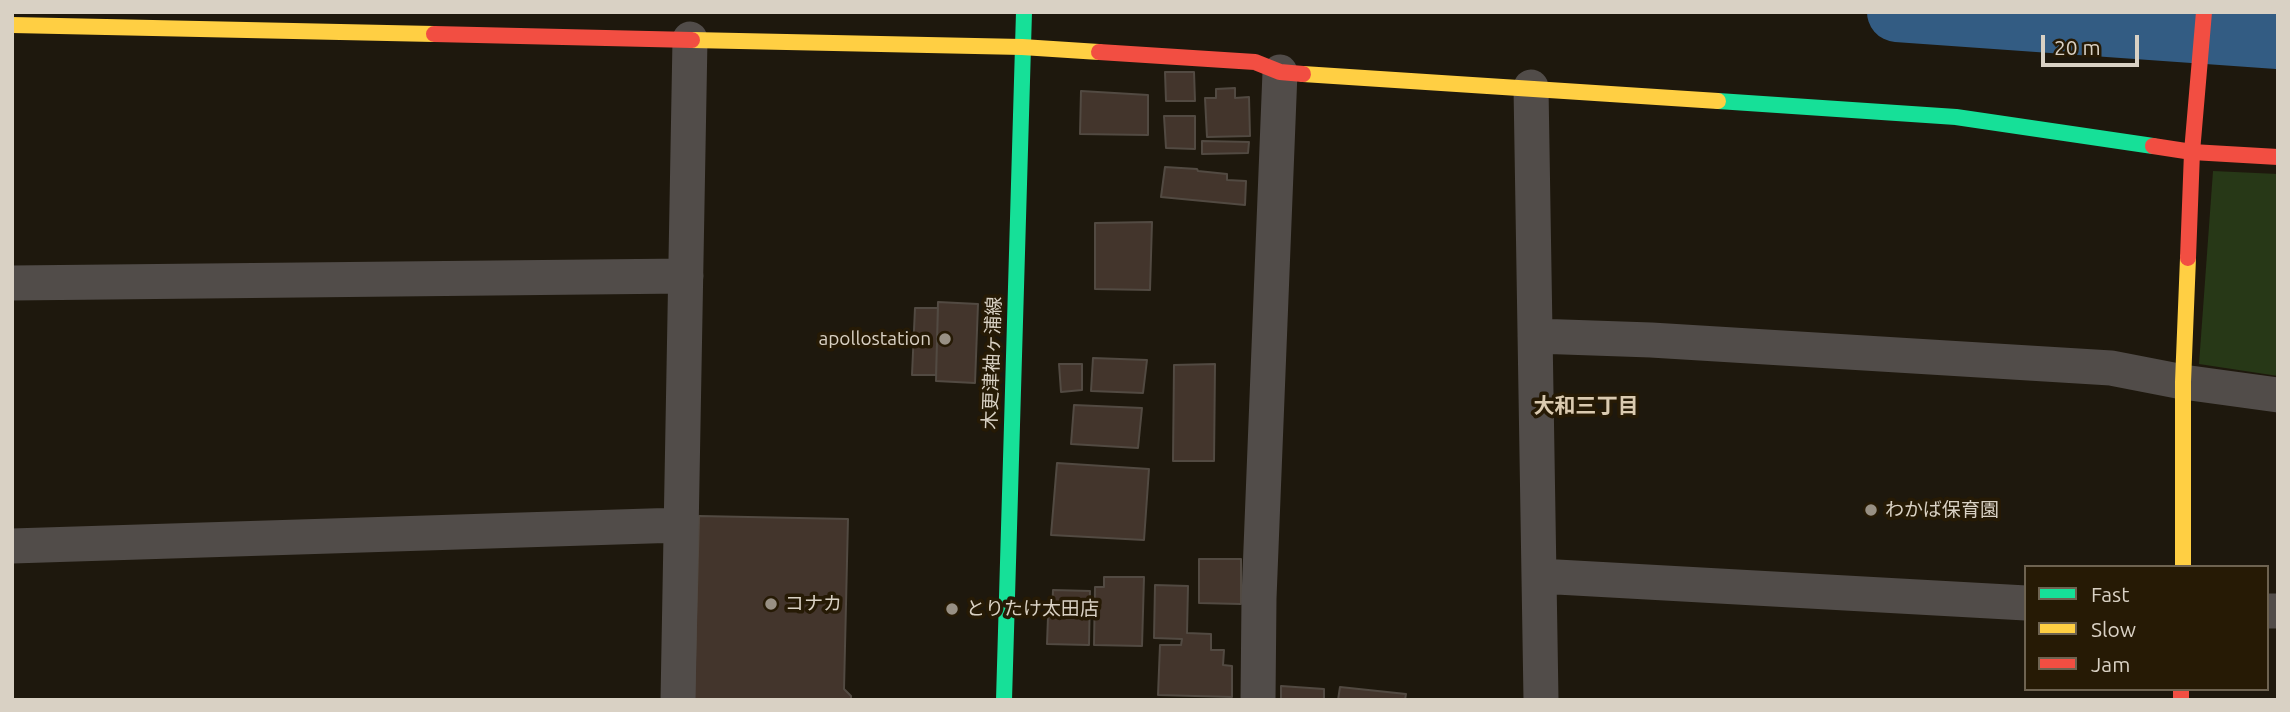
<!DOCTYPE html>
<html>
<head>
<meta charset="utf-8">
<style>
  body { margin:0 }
  #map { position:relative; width:2290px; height:712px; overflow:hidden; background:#1e180d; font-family:Ubuntu,sans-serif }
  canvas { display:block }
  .frame { position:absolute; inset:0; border:14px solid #d9d1c4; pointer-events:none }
  .legend { position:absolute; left:2024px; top:565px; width:245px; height:126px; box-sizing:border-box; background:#261a05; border:2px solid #6e6351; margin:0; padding:9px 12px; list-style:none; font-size:21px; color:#d9d1c4 }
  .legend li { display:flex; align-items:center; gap:14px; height:35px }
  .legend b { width:35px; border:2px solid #6e6351 }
  .scale { position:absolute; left:2041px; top:35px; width:98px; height:32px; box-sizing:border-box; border:4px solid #d9d1c4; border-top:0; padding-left:9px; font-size:21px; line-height:24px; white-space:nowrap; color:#d9d1c4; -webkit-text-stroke:5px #261a05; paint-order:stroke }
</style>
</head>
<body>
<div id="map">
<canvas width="2290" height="712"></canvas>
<div class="frame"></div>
<ul class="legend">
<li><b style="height:9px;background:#16e098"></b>Fast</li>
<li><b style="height:9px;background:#ffcf43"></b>Slow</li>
<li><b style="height:9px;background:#f24e42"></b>Jam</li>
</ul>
<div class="scale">20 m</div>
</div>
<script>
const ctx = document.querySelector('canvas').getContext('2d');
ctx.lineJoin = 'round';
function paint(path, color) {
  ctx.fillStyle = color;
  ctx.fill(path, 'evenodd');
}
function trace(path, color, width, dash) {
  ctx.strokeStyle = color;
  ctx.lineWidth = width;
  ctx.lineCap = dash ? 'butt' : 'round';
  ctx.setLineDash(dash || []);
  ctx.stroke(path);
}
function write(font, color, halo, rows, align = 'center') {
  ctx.font = font + ' Ubuntu,"Noto Sans JP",sans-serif';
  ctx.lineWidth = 7;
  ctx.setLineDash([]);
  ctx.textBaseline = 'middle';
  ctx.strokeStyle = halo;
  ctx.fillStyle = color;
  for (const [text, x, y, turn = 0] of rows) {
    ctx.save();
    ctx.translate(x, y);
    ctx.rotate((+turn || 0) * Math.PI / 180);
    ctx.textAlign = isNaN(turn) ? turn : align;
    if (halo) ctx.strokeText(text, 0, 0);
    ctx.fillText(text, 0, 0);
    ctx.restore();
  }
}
const green = new Path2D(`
  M 2213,171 L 2278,174 L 2278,376 L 2199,364 Z`);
const river = new Path2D(`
  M 1897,12 L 2278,39`);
const building = new Path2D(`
  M 1165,72 L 1194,72 L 1195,101 L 1166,101 Z
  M 1235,88 L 1235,98 L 1249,97 L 1250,136 L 1207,137 L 1205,98 L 1216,98 L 1216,89 Z
  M 1081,91 L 1148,95 L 1148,135 L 1080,134 Z
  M 1164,116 L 1195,116 L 1195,149 L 1166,148 Z
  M 1202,141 L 1249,142 L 1248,153 L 1202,154 Z
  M 1165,167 L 1197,169 L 1198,171 L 1227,174 L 1227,180 L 1246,181 L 1245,205 L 1161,197 Z
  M 1152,222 L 1150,290 L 1095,289 L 1095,223 Z
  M 938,302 L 978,304 L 975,383 L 936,381 Z
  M 915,308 L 938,308 L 936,375 L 912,375 Z
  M 1093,358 L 1147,360 L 1143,393 L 1091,391 Z
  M 1059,364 L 1082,364 L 1082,390 L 1061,392 Z
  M 1215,364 L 1214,461 L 1173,461 L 1174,365 Z
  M 1074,405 L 1142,408 L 1138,448 L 1071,444 Z
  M 1057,463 L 1149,469 L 1144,540 L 1051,535 Z
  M 699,516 L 848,519 L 844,689 L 851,696 L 851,700 L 694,700 Z
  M 1199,559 L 1241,559 L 1241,604 L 1199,603 Z
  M 1104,577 L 1144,577 L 1142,646 L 1094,645 L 1095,587 L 1104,587 Z
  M 1155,585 L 1188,586 L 1187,633 L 1211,634 L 1211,650 L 1224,650 L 1223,665 L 1232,666 L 1232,697 L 1158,695 L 1160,645 L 1181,645 L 1182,639 L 1154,638 Z
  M 1053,590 L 1090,591 L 1089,645 L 1047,644 L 1048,617 L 1052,617 Z
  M 1281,686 L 1324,689 L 1324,700 L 1281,700 Z
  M 1340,687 L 1406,694 L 1405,700 L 1338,700 Z`);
const street = new Path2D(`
  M 1531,87 L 1541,700
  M 12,283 L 686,276
  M 1535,336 L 1651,340 L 2111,368 L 2183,382 L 2278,395
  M 12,546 L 681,525
  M 1539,576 L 2026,603
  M 2267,611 L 2278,611
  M 678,700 L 690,39
  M 1258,700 L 1259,598 L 1280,72`);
const fast = new Path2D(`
  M 1718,101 L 1956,117 L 2153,146
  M 1004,700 L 1024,12`);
const slow = new Path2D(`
  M 12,25 L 434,34
  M 692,40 L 1022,47 L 1099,52
  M 1303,74 L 1718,101
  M 2183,567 L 2183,382 L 2188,258`);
const jam = new Path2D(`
  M 434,34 L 692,40
  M 1099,52 L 1255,62 L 1280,72 L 1303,74
  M 2153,146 L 2192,152 L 2278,157
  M 2188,258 L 2192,152 L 2204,12
  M 2181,689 L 2181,700`);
const markers = [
  [945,339,7,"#989084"],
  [1871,510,7,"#989084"],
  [771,604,7,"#989084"],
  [952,609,7,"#989084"]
];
const poiNames = [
  ["apollostation",931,339,"right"],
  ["わかば保育園",1885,510],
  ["コナカ",785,604],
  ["とりたけ太田店",966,609]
];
const streetNames = [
  ["木更津袖ヶ浦線",992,363,-88]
];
const neighbourhoodNames = [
  ["大和三丁目",1586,406]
];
paint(green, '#273817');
trace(river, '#335c83', 60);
paint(building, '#43352c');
trace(building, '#524a42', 2);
trace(street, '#514c49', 35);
trace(fast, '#16e098', 16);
trace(slow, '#ffcf43', 16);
trace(jam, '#f24e42', 16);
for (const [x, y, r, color] of markers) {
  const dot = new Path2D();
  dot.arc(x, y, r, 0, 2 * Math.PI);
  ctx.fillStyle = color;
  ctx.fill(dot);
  trace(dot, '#261a05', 2.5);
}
write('19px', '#d9d1c4', '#261a05', poiNames, 'left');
write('19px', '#d9d1c4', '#261a05', streetNames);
write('bold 21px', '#dacab0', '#261a05', neighbourhoodNames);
</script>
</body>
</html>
